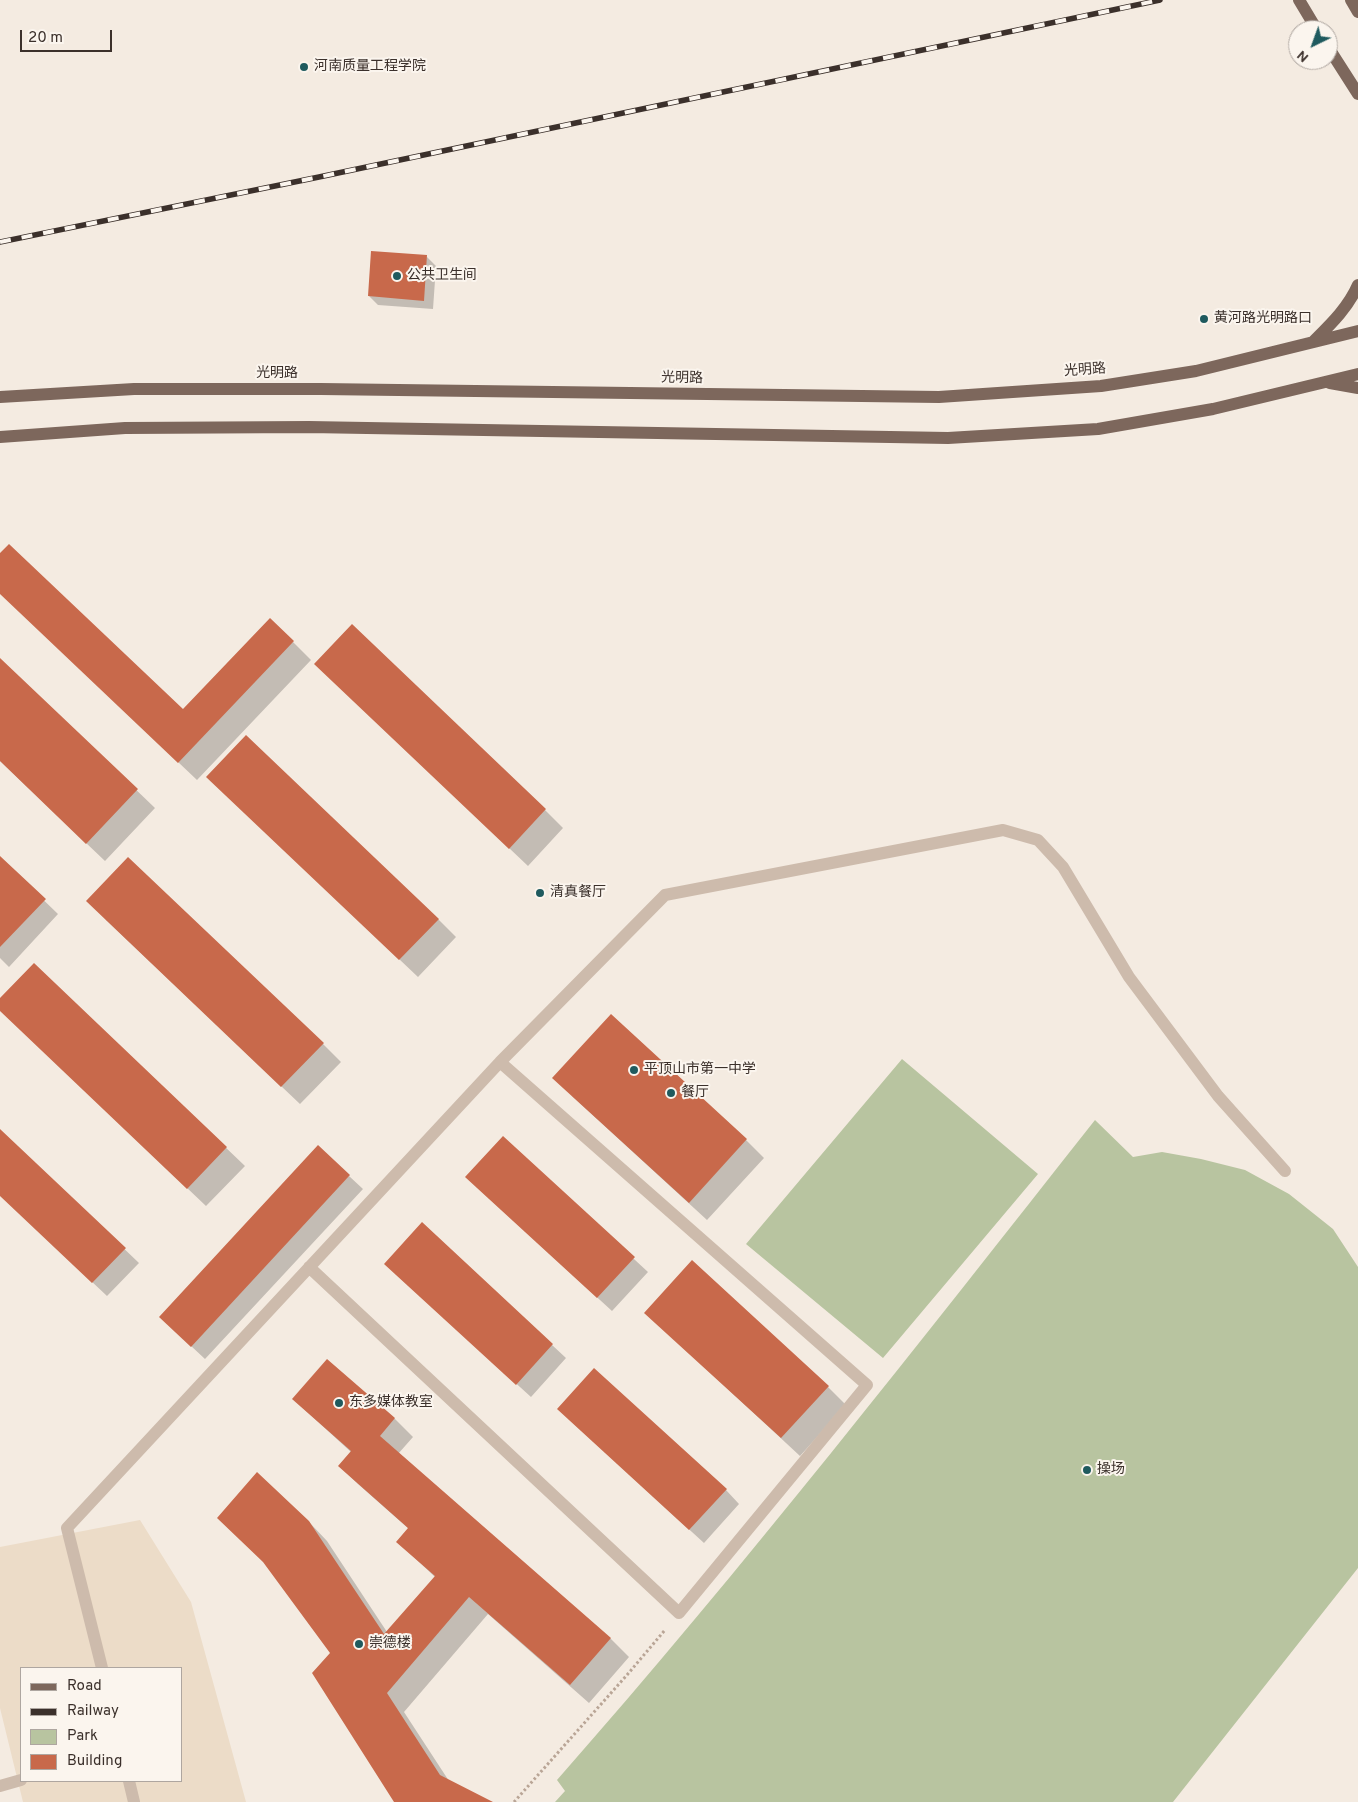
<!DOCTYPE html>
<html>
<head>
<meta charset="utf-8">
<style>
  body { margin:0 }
  #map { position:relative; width:1358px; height:1802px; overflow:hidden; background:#f4ebe1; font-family:Overpass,sans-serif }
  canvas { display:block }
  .legend { position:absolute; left:20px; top:1667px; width:162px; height:115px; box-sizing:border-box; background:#fbf5ee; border:1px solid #aea6a0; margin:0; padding:6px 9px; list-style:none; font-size:15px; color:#3b302b }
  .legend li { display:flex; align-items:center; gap:10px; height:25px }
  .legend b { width:25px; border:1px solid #aea6a0 }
  .north { position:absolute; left:1288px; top:20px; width:50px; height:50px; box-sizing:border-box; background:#fbf5ee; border:1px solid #aea6a0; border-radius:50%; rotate:222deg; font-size:14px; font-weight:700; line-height:20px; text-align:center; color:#3b302b }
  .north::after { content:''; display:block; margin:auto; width:18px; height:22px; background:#1f5a5e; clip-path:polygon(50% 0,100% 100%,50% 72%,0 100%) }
  .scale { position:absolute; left:20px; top:30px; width:92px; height:22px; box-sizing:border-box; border:2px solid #3b302b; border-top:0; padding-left:6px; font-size:15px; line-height:18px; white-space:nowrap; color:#3b302b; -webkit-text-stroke:4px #fbf5ee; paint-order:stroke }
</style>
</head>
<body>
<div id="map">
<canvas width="1358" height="1802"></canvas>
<ul class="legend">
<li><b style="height:6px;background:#7d675c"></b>Road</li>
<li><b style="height:6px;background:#3b302b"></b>Railway</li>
<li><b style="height:14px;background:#b8c4a0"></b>Park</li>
<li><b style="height:14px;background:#c8694b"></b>Building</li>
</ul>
<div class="north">N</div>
<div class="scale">20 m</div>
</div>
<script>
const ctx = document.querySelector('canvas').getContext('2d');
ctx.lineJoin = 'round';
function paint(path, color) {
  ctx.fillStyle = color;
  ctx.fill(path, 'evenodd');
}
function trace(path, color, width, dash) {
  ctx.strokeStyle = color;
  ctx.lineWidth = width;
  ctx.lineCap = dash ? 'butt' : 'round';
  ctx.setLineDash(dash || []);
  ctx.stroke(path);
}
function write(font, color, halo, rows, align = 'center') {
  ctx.font = font + ' Overpass,"Noto Sans SC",sans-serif';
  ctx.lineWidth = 4;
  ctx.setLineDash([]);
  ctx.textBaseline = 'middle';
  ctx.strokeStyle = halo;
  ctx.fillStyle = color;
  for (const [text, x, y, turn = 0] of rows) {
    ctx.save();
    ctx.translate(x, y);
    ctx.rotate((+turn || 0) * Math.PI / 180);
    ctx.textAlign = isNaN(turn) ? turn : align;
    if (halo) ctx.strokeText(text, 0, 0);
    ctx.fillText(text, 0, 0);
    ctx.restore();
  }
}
const green = new Path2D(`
  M 902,1059 L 1038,1174 L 883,1358 L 746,1244 Z
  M 1095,1120 L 1133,1157 L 1162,1152 L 1201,1159 L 1245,1170 L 1289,1194 L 1333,1229 L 1358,1267 L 1358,1568 L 1173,1802 L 555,1802 L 565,1791 L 557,1780 C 744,1568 919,1343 1095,1120 Z`);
const plaza = new Path2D(`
  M 140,1520 L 191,1602 L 246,1802 L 23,1802 L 0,1708 L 0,1547 ZM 21,1668 L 181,1668 L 181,1781 L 21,1781 Z`);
const shadow = new Path2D(`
  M 427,257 L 436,266 L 433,309 L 378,305 L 369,296 Z
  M 0,555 L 183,711 L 293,642 L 311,660 L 197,780 L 0,593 Z
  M 0,659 L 155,808 L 105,861 L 0,761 Z
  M 334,682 L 545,810 L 563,828 L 528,866 Z
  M 226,795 L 438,919 L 456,937 L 418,977 Z
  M 0,858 L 58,914 L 9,967 L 0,958 Z
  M 105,919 L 323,1044 L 341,1062 L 300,1104 Z
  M 34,964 L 245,1166 L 206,1206 L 0,1010 L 0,1000 Z
  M 572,1096 L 746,1140 L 764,1158 L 707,1220 Z
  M 0,1130 L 139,1263 L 107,1296 L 0,1195 Z
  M 503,1138 L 648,1272 L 612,1311 L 481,1191 Z
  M 349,1176 L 363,1189 L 205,1359 L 175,1331 Z
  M 422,1224 L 566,1358 L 531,1397 L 399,1277 Z
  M 646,1313 L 828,1387 L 846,1405 L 800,1456 Z
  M 327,1360 L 395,1419 L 413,1437 L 398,1454 L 611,1639 L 629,1657 L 589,1703 L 488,1614 L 404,1712 L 449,1781 L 490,1802 L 396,1802 L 332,1653 L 309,1522 L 327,1541 L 387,1632 L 435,1577 L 398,1542 L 409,1529 L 358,1484 L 339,1466 L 351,1452 L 293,1399 Z
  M 573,1423 L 726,1490 L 739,1504 L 704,1543 Z`);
const building = new Path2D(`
  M 371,251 L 427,255 L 424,301 L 368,296 Z
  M 9,544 L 183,709 L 270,618 L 294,641 L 178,763 L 0,594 L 0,553 Z
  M 352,624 L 546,809 L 509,849 L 314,664 Z
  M 0,658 L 138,789 L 86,844 L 0,761 Z
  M 246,735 L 439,919 L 399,960 L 206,777 Z
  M 0,856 L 46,899 L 0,947 Z
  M 128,857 L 324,1043 L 281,1087 L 86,901 Z
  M 34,963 L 227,1147 L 187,1189 L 0,1011 L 0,998 Z
  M 611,1014 L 747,1139 L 689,1203 L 552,1078 Z
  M 0,1129 L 126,1248 L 92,1283 L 0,1196 Z
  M 503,1136 L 635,1257 L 597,1298 L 465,1177 Z
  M 318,1145 L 350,1175 L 191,1347 L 159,1317 Z
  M 422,1222 L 553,1344 L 516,1385 L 384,1264 Z
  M 692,1260 L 829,1386 L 781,1438 L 644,1313 Z
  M 327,1359 L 395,1418 L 380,1436 L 611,1638 L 570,1685 L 469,1597 L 387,1693 L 440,1775 L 493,1802 L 394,1802 L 312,1673 L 330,1653 L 263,1562 L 217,1518 L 257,1472 L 309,1521 L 384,1634 L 435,1576 L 396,1542 L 408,1528 L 338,1466 L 351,1451 L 292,1399 Z
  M 594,1368 L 727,1489 L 689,1530 L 557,1409 Z`);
const path = new Path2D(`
  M 514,1802 L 627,1675 L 665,1630`);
const minor = new Path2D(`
  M 309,1267 L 679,1613 L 867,1385 L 500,1062
  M 102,1668 L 67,1528 L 500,1062 L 665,895 L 1003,830 L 1038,840 L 1063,867 L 1129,977 L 1218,1096 L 1285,1171
  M 129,1781 L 134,1802
  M 0,1786 L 21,1780`);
const major = new Path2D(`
  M 1299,0 L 1317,30
  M 1351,0 L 1358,12
  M 1328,47 L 1358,94
  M 1313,342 C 1330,325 1348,308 1358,285
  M 1330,383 L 1358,388
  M 0,397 L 134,389 L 321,389 L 939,397 L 1101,386 L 1196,371 L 1358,331
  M 0,437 L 125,428 L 309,427 L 948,438 L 1098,429 L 1213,409 L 1358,374`);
const rail = new Path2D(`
  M 0,242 L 319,177 L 1160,0`);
const markers = [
  [304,67,5,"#1f5a5e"],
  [397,276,5,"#1f5a5e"],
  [1204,319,5,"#1f5a5e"],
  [540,893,5,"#1f5a5e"],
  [634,1070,5,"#1f5a5e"],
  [671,1093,5,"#1f5a5e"],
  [339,1403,5,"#1f5a5e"],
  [1087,1470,5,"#1f5a5e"],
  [359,1644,5,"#1f5a5e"]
];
const poiNames = [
  ["河南质量工程学院",314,67],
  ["公共卫生间",407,276],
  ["黄河路光明路口",1214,319],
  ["清真餐厅",550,893],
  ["平顶山市第一中学",644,1070],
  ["餐厅",681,1093],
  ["东多媒体教室",349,1403],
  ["操场",1097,1470],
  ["崇德楼",369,1644]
];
const streetNames = [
  ["光明路",1085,371,-4],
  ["光明路",277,374],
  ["光明路",682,379,1]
];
paint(green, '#b8c4a0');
paint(plaza, '#ecdcc8');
paint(shadow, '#0003');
paint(building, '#c8694b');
trace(path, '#b9a596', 3, [2.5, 2.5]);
trace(minor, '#cdbbac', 12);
trace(major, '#7d675c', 12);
trace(rail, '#3b302b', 5.5);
trace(rail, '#fbf5ee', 4, [11]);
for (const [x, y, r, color] of markers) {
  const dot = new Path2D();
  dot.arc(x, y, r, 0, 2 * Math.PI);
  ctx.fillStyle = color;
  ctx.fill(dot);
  trace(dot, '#fbf5ee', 2);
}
write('14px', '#3b302b', '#fbf5ee', poiNames, 'left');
write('14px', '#3b302b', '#fbf5ee', streetNames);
</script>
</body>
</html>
